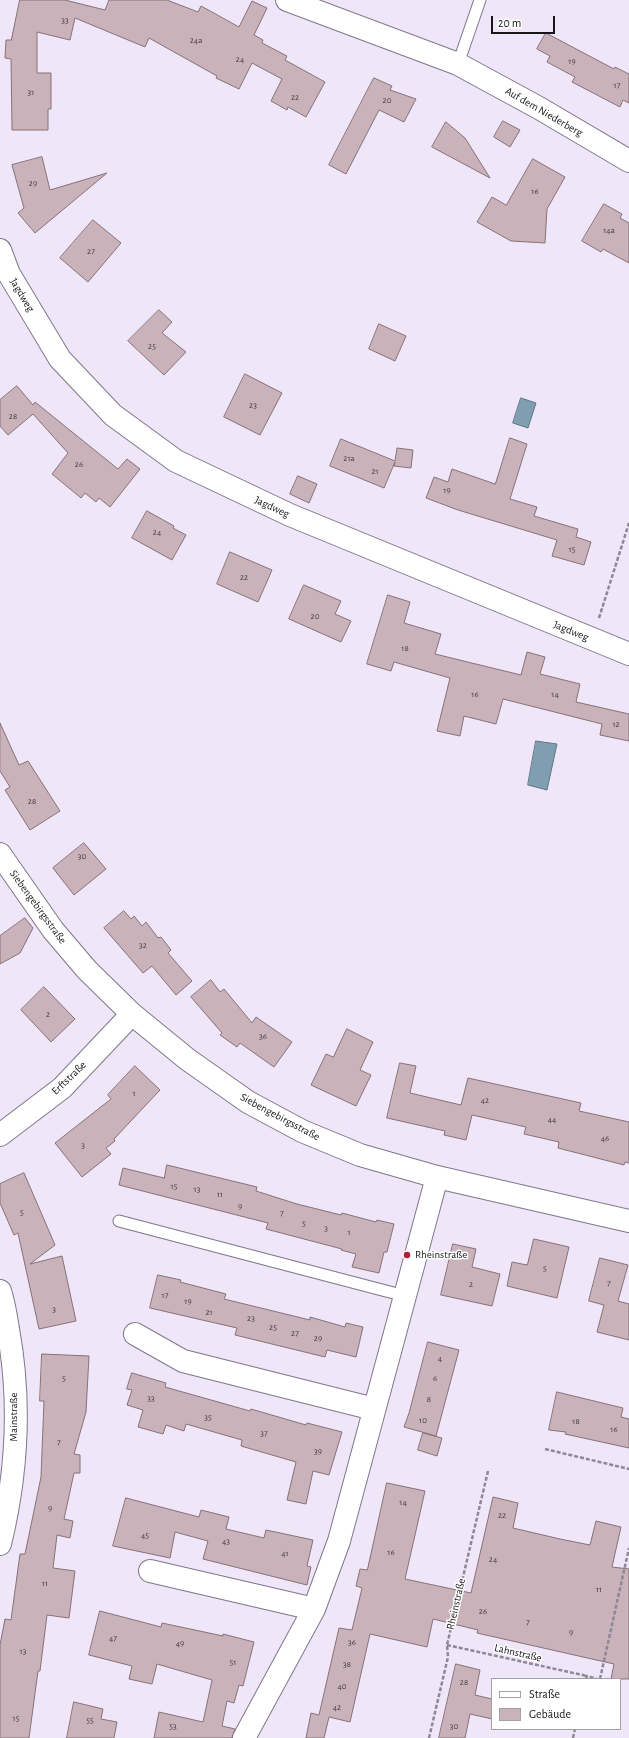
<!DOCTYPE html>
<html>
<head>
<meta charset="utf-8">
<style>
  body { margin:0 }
  #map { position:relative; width:629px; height:1738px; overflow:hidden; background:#efe6f9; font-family:"Alegreya Sans",sans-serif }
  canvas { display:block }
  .legend { position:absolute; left:491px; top:1678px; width:130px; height:52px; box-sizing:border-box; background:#fff; border:1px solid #a3a1a4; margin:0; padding:5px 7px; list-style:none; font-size:12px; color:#18151b }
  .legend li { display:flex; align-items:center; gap:8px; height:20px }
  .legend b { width:20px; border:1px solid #a3a1a4 }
  .scale { position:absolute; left:491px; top:16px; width:64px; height:18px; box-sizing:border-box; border:2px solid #18151b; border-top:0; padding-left:5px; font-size:12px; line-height:14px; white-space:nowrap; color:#18151b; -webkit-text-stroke:3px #fff; paint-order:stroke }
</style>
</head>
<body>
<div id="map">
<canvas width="629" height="1738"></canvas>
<ul class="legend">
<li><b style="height:5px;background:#fff"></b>Straße</li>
<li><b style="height:11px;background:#c9b2b9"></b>Gebäude</li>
</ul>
<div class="scale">20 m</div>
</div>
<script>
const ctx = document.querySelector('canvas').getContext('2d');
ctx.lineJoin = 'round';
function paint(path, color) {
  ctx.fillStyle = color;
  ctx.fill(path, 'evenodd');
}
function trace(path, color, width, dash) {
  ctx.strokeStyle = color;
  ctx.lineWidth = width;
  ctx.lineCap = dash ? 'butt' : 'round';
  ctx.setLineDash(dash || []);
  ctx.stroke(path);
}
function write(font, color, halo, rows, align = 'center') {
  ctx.font = font + ' "Alegreya Sans",sans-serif';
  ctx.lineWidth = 3;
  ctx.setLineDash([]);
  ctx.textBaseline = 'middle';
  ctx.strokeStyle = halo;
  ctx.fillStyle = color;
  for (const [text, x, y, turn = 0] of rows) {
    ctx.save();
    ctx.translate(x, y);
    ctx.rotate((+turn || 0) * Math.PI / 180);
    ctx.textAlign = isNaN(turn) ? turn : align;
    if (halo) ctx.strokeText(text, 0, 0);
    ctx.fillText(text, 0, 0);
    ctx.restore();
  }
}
const water = new Path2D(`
  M 521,398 L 536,403 L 528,428 L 513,423 Z
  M 536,741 L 557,744 L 547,790 L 528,785 Z`);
const building = new Path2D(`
  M 20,0 L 65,0 L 105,10 L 109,0 L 167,0 L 198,12 L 201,6 L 239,27 L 252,1 L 267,8 L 254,35 L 263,40 L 262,43 L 287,56 L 285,60 L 325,82 L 306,117 L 288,107 L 287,110 L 271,101 L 282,79 L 252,63 L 239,89 L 216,78 L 217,76 L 149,38 L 145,47 L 75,18 L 70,40 L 37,32 L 37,73 L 51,73 L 51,109 L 48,109 L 48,130 L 12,130 L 11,59 L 5,58 L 6,40 L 11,40 Z
  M 546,33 L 614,69 L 615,67 L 629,74 L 629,103 L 623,100 L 620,107 L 572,82 L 575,77 L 547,62 L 550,56 L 537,49 Z
  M 374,78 L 392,86 L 390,90 L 416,99 L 404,122 L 379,110 L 346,174 L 329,165 Z
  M 503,121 L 520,130 L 510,147 L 494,137 Z
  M 446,122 L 465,138 L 490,178 L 432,147 Z
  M 42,157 L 50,190 L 107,173 L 35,233 L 18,213 L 24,208 L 12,165 Z
  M 533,159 L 565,177 L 547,209 L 545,243 L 511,241 L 477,222 L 492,197 L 506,205 Z
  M 604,204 L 622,214 L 620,218 L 629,223 L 629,263 L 603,249 L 601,252 L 582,241 Z
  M 93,220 L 121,243 L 88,282 L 60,258 Z
  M 159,310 L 172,322 L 162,333 L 186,352 L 164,375 L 128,341 Z
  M 379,324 L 406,336 L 395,361 L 369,349 Z
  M 245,374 L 282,393 L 260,435 L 224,417 Z
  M 17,386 L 33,405 L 35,402 L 118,469 L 127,459 L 140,469 L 110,507 L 99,498 L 96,502 L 85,493 L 81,498 L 52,474 L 68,453 L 33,414 L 8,435 L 0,426 L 0,400 Z
  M 510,438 L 527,444 L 510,499 L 537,507 L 534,516 L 578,529 L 576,537 L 591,542 L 584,565 L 552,556 L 557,540 L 458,510 L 426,498 L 434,477 L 448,482 L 452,469 L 495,484 Z
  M 341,439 L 395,461 L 397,448 L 413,450 L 411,468 L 394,466 L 395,462 L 384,488 L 330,466 Z
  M 298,476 L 317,484 L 309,503 L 290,494 Z
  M 147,511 L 174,526 L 173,528 L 186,535 L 172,560 L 132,538 Z
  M 230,552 L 272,570 L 258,602 L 217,584 Z
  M 304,585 L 341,601 L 335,614 L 351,621 L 341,642 L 289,619 Z
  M 388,595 L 410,602 L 404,623 L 441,634 L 435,654 L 521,675 L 527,652 L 545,657 L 540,674 L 580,684 L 576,702 L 629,714 L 629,741 L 600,735 L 602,724 L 503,699 L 496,724 L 464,716 L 460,736 L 437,731 L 450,678 L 394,662 L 391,671 L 367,664 Z
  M 0,723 L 19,765 L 28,761 L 60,811 L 30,830 L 5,790 L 10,787 L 0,771 Z
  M 84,843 L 106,869 L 74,895 L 53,868 Z
  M 124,911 L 131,919 L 134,916 L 142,926 L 146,922 L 158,938 L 161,937 L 171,950 L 168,953 L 192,981 L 176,995 L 152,966 L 143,973 L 104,928 Z
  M 25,918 L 33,928 L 20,953 L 0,964 L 0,936 Z
  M 211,980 L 220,992 L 224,989 L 252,1023 L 256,1017 L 292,1042 L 274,1067 L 240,1043 L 237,1047 L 220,1035 L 222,1033 L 191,997 Z
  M 44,987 L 75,1019 L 51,1042 L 21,1010 Z
  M 347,1029 L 373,1042 L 360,1070 L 371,1075 L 356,1106 L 311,1085 L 326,1054 L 333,1057 Z
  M 400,1063 L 416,1066 L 410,1093 L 461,1105 L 468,1078 L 581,1103 L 579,1111 L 629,1122 L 629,1163 L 625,1162 L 624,1165 L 558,1148 L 559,1142 L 524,1134 L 526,1127 L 472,1115 L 466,1140 L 444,1135 L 445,1131 L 387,1118 Z
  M 135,1066 L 160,1090 L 114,1139 L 115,1141 L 106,1148 L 111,1154 L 82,1177 L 55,1143 L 111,1099 L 108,1095 Z
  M 167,1165 L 257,1187 L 256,1191 L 297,1204 L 341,1215 L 342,1213 L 376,1222 L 377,1220 L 394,1224 L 387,1252 L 384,1252 L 379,1273 L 352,1267 L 356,1254 L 341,1250 L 342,1249 L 266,1229 L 268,1223 L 119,1185 L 123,1168 L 164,1178 Z
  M 24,1173 L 55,1245 L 30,1264 L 62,1256 L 76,1321 L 39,1329 L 18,1233 L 14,1235 L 0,1203 L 0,1184 Z
  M 534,1239 L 569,1247 L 557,1298 L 507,1286 L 512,1262 L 527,1265 Z
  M 453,1244 L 476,1249 L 472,1267 L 500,1274 L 492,1306 L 441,1295 Z
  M 600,1258 L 628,1265 L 618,1301 L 629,1304 L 629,1340 L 597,1332 L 604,1305 L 589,1301 Z
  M 158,1275 L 181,1280 L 180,1282 L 226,1294 L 224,1299 L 310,1320 L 310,1317 L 345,1327 L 346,1323 L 363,1327 L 356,1357 L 327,1350 L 325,1357 L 235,1335 L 237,1328 L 150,1308 Z
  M 428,1342 L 459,1350 L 436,1436 L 404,1427 L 409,1413 Z
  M 42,1354 L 89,1356 L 86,1412 L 74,1454 L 80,1455 L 80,1473 L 74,1473 L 64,1519 L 73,1521 L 70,1538 L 57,1535 L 53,1568 L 75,1571 L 69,1618 L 47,1615 L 40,1671 L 38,1671 L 29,1738 L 0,1738 L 0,1645 L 5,1619 L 11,1620 L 20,1554 L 25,1554 L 41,1477 L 44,1401 L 40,1401 Z
  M 132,1373 L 166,1383 L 165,1387 L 250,1411 L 251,1409 L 306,1425 L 307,1423 L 342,1432 L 329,1475 L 313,1471 L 306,1504 L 287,1500 L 296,1462 L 241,1446 L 242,1440 L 186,1424 L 184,1431 L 166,1425 L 163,1434 L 138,1427 L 143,1410 L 127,1405 L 132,1390 L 127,1389 Z
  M 557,1392 L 623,1408 L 621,1417 L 629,1419 L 629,1448 L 565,1434 L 566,1432 L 549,1430 Z
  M 423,1433 L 442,1438 L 437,1456 L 418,1450 Z
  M 387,1483 L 425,1491 L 405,1579 L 471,1593 L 493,1497 L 518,1503 L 513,1528 L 560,1539 L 590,1545 L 596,1521 L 621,1527 L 612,1567 L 629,1569 L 629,1679 L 611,1679 L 614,1664 L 477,1633 L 478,1630 L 433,1619 L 427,1647 L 370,1634 L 350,1722 L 329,1717 L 324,1738 L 306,1738 L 311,1713 L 319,1715 L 339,1628 L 352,1630 L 362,1588 L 356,1586 L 360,1569 L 367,1570 Z
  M 126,1498 L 199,1517 L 201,1510 L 229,1517 L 226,1529 L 264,1538 L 266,1530 L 313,1540 L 307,1566 L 311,1567 L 307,1585 L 203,1559 L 208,1541 L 175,1532 L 170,1558 L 113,1546 Z
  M 100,1611 L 161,1627 L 162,1623 L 223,1636 L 223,1634 L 254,1642 L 243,1686 L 239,1685 L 234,1703 L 227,1701 L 222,1726 L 235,1729 L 232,1738 L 154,1738 L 159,1712 L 203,1722 L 212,1680 L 157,1664 L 152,1684 L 129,1679 L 132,1666 L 89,1655 Z
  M 456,1664 L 480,1670 L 475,1695 L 492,1699 L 492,1719 L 470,1714 L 465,1738 L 439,1738 Z
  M 74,1702 L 103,1709 L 101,1719 L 117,1722 L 114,1738 L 67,1738 Z`);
const path = new Path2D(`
  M 599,618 L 629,523
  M 545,1449 L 629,1469
  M 447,1645 L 587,1676
  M 586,1679 L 587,1676 L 597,1679
  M 600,1679 L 629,1548
  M 429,1738 L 448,1657 L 447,1645 L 488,1471
  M 573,1738 L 575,1729`);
const lane = new Path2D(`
  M 458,64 L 480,0
  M 119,1221 L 405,1296`);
const street = new Path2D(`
  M 287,0 L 458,64 L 539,108 L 629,161
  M 0,250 L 9,274 L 60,359 L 113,415 L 176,461 L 290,515 L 629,654
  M 0,854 L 53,930 L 87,970 L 132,1014 L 187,1059 L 248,1102 L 302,1131 L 360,1155 L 437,1177 L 629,1221
  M 0,1135 L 62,1088 L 132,1014
  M 0,1291 C 4,1303 6,1316 8,1329 C 21,1400 17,1474 0,1544
  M 135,1334 L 183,1361 L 374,1409
  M 150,1571 L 314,1609
  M 244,1738 L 314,1609 L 339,1541 L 437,1177`);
const markers = [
  [407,1255,4,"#b3203d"]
];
const numberNames = [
  ["33",65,20],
  ["24a",196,40],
  ["24",240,59],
  ["19",572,61],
  ["17",617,85],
  ["31",31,92],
  ["22",295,97],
  ["20",387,100],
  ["29",33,183],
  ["16",535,191],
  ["14a",609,230],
  ["27",91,251],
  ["25",152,346],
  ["23",253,405],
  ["28",13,416],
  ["21a",349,458],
  ["26",79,464],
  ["21",375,471],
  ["19",447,490],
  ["24",157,532],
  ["15",572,549],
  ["22",244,577],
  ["20",315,616],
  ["18",405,648],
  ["16",475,694],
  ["14",555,694],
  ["12",616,724],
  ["28",32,801],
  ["30",82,856],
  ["32",143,945],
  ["2",48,1014],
  ["36",263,1036],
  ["1",134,1093],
  ["42",485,1100],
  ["44",552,1119],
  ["46",605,1138],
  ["3",83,1145],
  ["15",174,1186],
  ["13",197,1189],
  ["11",220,1194],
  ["9",240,1206],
  ["5",22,1212],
  ["7",282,1213],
  ["5",304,1223],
  ["3",326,1228],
  ["1",349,1232],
  ["5",545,1268],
  ["7",609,1283],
  ["2",471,1284],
  ["17",165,1295],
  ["19",188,1301],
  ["3",54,1309],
  ["21",209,1312],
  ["23",251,1318],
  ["25",273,1327],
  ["27",295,1333],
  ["29",318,1338],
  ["4",440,1358],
  ["5",64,1378],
  ["6",435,1378],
  ["33",151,1398],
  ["8",429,1399],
  ["35",208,1417],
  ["10",423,1420],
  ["18",576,1421],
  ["16",614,1429],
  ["37",264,1433],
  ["7",59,1442],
  ["39",318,1451],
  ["14",403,1502],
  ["9",50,1508],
  ["22",502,1515],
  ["45",145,1535],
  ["43",226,1541],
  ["16",391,1552],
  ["41",285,1553],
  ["24",493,1559],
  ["11",45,1583],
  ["11",599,1589],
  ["26",483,1611],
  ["7",528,1622],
  ["9",571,1632],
  ["47",113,1638],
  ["36",352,1642],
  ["49",180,1643],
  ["13",23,1651],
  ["51",233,1662],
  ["38",347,1664],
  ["28",464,1682],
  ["40",342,1686],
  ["42",337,1707],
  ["15",16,1718],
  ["55",90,1720],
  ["53",173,1726],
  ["30",454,1726]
];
const streetNames = [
  ["Auf dem Niederberg",544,112,30],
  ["Jagdweg",22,295,59],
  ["Jagdweg",272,507,25],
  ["Jagdweg",571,631,22],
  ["Siebengebirgsstraße",38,907,54],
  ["Erftstraße",69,1078,-44],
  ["Siebengebirgsstraße",280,1117,28],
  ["Mainstraße",14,1417,-90],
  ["Rheinstraße",456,1604,-77],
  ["Lahnstraße",518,1653,13]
];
const poiNames = [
  ["Rheinstraße",415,1255]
];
paint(water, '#7f9fb1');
trace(water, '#607684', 1);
paint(building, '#c9b2b9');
trace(building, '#867177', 1);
trace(lane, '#7f7788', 13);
trace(street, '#7f7788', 24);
trace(path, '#8e8895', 2.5, [4, 2]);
trace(lane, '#fff', 11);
trace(street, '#fff', 22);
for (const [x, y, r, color] of markers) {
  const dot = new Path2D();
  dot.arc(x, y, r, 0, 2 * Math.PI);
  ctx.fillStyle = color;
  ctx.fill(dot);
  trace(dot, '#fff', 1.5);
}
write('9px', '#443c42', null, numberNames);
write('11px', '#18151b', '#fff', streetNames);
write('11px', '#18151b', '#fff', poiNames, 'left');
</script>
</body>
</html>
